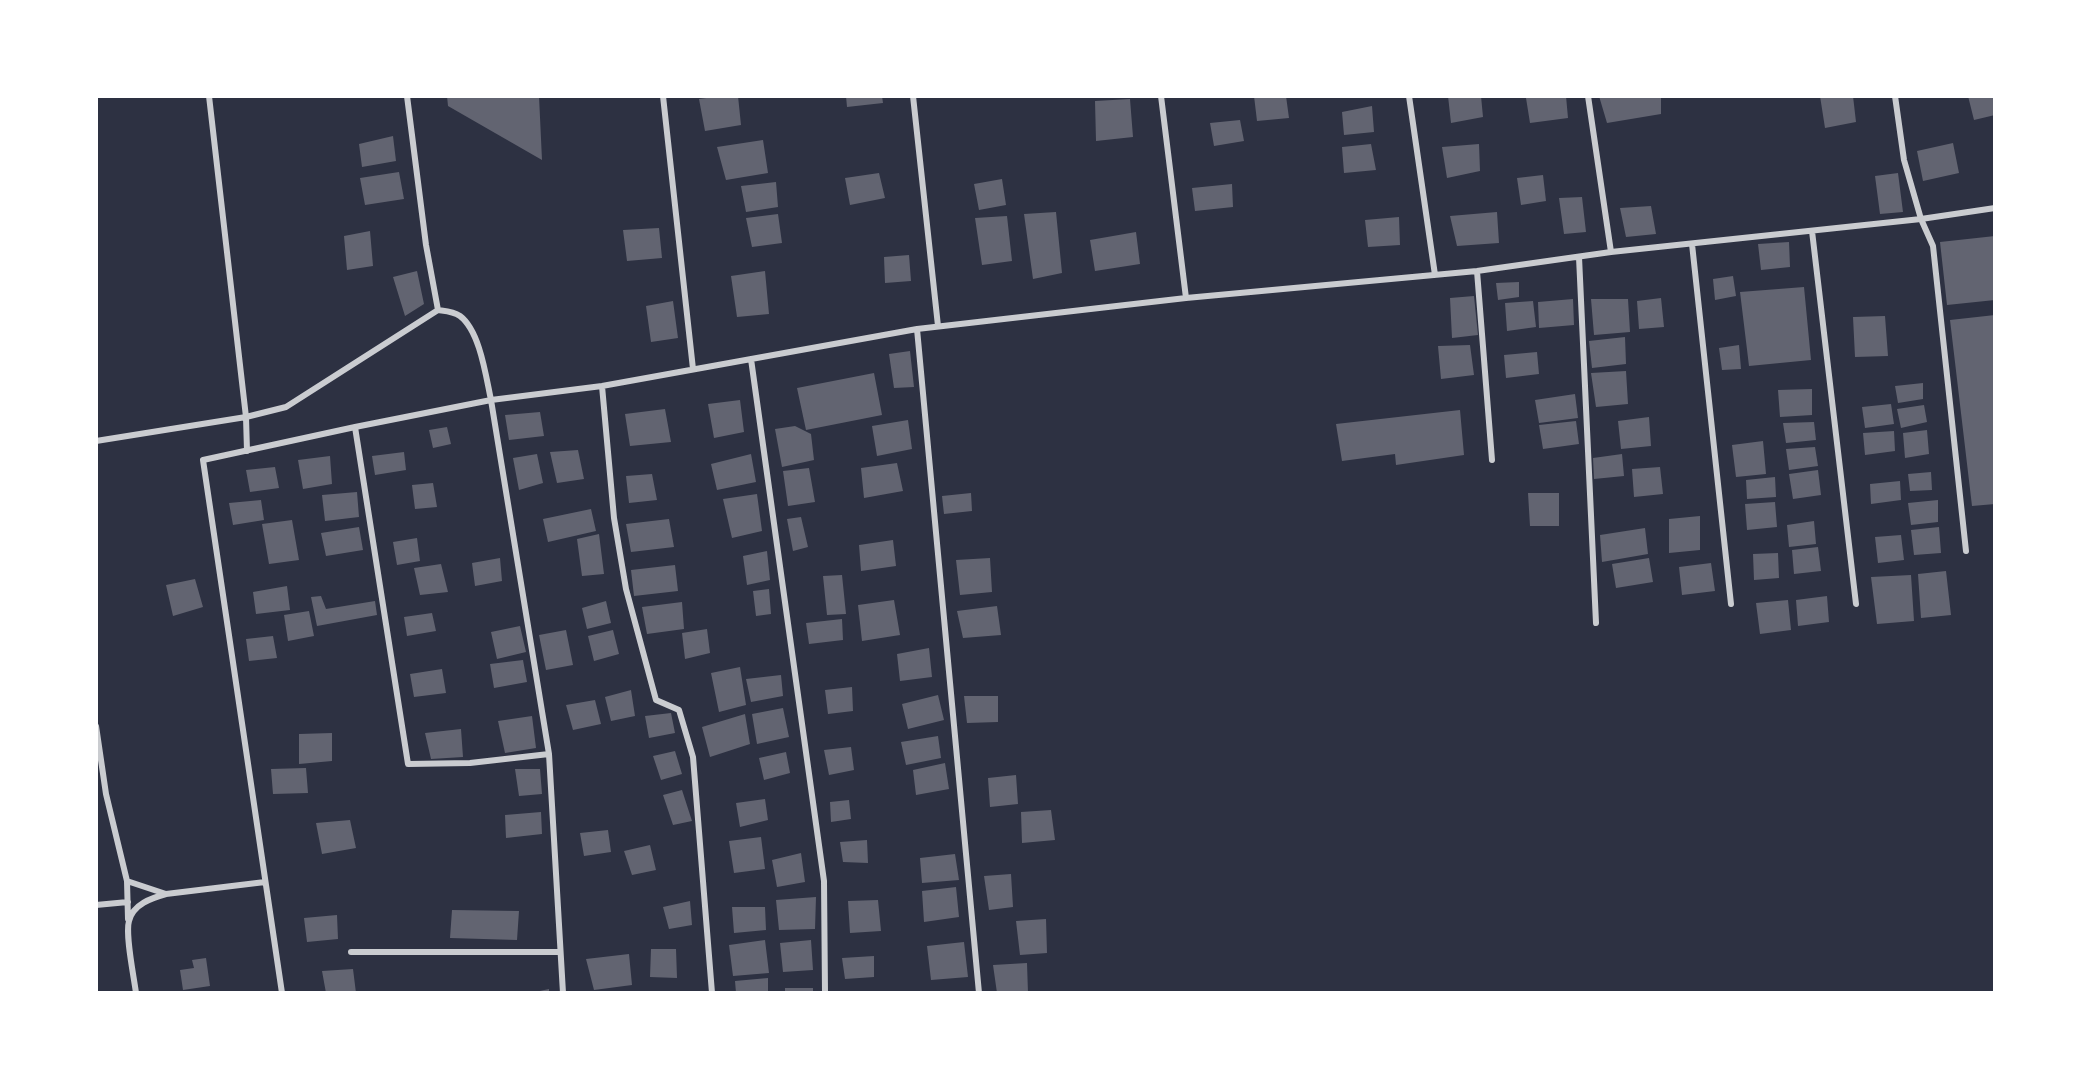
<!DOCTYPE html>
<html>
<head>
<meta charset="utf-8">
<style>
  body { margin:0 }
  #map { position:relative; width:2091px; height:1089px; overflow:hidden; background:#2d3142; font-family:"DM Sans",sans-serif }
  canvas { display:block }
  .frame { position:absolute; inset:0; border:98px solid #fff; pointer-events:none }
</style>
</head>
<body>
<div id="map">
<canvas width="2091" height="1089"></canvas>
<div class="frame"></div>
</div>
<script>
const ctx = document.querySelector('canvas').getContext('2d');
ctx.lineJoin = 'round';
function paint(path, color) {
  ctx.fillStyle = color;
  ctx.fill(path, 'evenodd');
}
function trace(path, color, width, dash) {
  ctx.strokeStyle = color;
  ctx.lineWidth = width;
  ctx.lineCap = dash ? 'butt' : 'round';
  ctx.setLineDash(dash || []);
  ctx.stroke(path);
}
const building = new Path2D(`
  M 447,96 L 539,96 L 542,160 L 448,106 Z
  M 721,96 L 738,96 L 741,125 L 705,131 L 699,99 Z
  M 846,96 L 882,96 L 883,103 L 847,107 Z
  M 1254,96 L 1286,96 L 1289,118 L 1257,121 Z
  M 1448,96 L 1481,96 L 1483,117 L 1451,123 Z
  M 1543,96 L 1566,96 L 1568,118 L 1530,123 L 1526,98 Z
  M 1599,96 L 1661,96 L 1661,114 L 1607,123 Z
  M 1820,96 L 1853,96 L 1856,122 L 1825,128 Z
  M 1968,96 L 1995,96 L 1995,115 L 1974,120 Z
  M 1130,99 L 1133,137 L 1096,141 L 1095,101 Z
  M 1372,106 L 1374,132 L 1344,135 L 1342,112 Z
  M 1240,120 L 1244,141 L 1214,146 L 1210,123 Z
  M 393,136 L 396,161 L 362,167 L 359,144 Z
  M 763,140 L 768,173 L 726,180 L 717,147 Z
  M 1953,143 L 1959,173 L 1923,181 L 1917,151 Z
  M 1371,144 L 1376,170 L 1344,173 L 1342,147 Z
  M 1479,144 L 1480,171 L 1447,178 L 1442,147 Z
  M 399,172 L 404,199 L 365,205 L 360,178 Z
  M 879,173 L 885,198 L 850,205 L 845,178 Z
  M 1898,173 L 1903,212 L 1880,214 L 1875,176 Z
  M 1543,175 L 1546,201 L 1521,205 L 1517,178 Z
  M 1002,179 L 1006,205 L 979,210 L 974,184 Z
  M 776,182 L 778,207 L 746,212 L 741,186 Z
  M 1232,184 L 1233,207 L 1195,211 L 1192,188 Z
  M 1582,197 L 1586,232 L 1564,234 L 1559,198 Z
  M 1651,206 L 1656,234 L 1626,237 L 1620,208 Z
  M 1056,212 L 1062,273 L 1033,279 L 1024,214 Z
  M 1497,212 L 1499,243 L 1457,246 L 1450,216 Z
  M 778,214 L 782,243 L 752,247 L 746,218 Z
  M 1007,216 L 1012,261 L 982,265 L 975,218 Z
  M 1399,217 L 1400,245 L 1368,247 L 1365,220 Z
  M 659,228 L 662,258 L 627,261 L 623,230 Z
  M 370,231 L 373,266 L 347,270 L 344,236 Z
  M 1136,232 L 1140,264 L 1095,271 L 1090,240 Z
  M 1995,236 L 1995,300 L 1947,305 L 1940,242 Z
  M 1789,242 L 1790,267 L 1761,270 L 1758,244 Z
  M 909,255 L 911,281 L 885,283 L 884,257 Z
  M 417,271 L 424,304 L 405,316 L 393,277 Z
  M 765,271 L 769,314 L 737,317 L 731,276 Z
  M 1733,276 L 1736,296 L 1715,300 L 1713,279 Z
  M 1519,282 L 1519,297 L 1498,300 L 1496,283 Z
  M 1804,287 L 1811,360 L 1749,366 L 1740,292 Z
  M 1474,296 L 1478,335 L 1452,338 L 1450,298 Z
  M 1661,298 L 1664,327 L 1639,329 L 1637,301 Z
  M 1573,299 L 1574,325 L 1539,328 L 1538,302 Z
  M 1591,299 L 1628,299 L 1630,332 L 1594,335 Z
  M 673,301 L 678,338 L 651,342 L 646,306 Z
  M 1533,301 L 1536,327 L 1507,331 L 1505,303 Z
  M 1995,315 L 1995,504 L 1972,506 L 1950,320 Z
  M 1885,316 L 1888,356 L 1855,357 L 1853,317 Z
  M 1625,337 L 1626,364 L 1592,368 L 1589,341 Z
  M 1470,345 L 1474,375 L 1441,379 L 1438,346 Z
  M 1739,345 L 1741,369 L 1722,370 L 1719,348 Z
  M 910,351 L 914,387 L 894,388 L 889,354 Z
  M 1537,352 L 1539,374 L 1506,378 L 1504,355 Z
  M 1626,371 L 1628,404 L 1596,407 L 1591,373 Z
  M 874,373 L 882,415 L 806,430 L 797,388 Z
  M 1923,383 L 1923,399 L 1898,403 L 1895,386 Z
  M 1812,389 L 1812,415 L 1780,417 L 1778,390 Z
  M 1575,394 L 1578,418 L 1539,423 L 1535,400 Z
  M 740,400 L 744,432 L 714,438 L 708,404 Z
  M 1891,404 L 1894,424 L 1865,428 L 1862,407 Z
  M 1924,405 L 1927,422 L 1901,428 L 1897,409 Z
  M 665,409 L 671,442 L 630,446 L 625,414 Z
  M 1460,410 L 1464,455 L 1396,465 L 1395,454 L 1342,461 L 1336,424 Z
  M 540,412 L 544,436 L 509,440 L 505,415 Z
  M 1649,417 L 1651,446 L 1621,449 L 1618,421 Z
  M 908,420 L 912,449 L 877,456 L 872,426 Z
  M 1576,421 L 1579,444 L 1543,449 L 1539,425 Z
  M 1814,422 L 1816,440 L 1786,443 L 1783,423 Z
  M 795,426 L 811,434 L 814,460 L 782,467 L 775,429 Z
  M 447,427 L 451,444 L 433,448 L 429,430 Z
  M 1927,430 L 1929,454 L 1905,458 L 1903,433 Z
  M 1894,431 L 1895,451 L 1865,455 L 1863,433 Z
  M 1763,441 L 1766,474 L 1736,477 L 1732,445 Z
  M 1815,447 L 1818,466 L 1789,470 L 1786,449 Z
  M 578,450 L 584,479 L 557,483 L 550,452 Z
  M 404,452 L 406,470 L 375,475 L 372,456 Z
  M 537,454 L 543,483 L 519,490 L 513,458 Z
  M 751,454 L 756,482 L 717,490 L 711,464 Z
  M 1622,454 L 1624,476 L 1594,479 L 1593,458 Z
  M 330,456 L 332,484 L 303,489 L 298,460 Z
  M 897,463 L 903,491 L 864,498 L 861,468 Z
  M 275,467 L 279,488 L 250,492 L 246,470 Z
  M 1660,467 L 1663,494 L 1634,497 L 1632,469 Z
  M 809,468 L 815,502 L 788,506 L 783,471 Z
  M 1818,470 L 1821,495 L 1793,499 L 1789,474 Z
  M 1931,472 L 1932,490 L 1910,491 L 1908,474 Z
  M 652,474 L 657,500 L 629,503 L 626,476 Z
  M 1775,477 L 1776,497 L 1747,499 L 1746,480 Z
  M 1900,481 L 1901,500 L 1871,504 L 1870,484 Z
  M 433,483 L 437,507 L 415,509 L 412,485 Z
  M 357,492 L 359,517 L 325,521 L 322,495 Z
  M 971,493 L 972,511 L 944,514 L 942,496 Z
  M 1528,493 L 1559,493 L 1559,526 L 1530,526 Z
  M 757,494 L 762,531 L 732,538 L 723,499 Z
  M 261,500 L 264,520 L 233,525 L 229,503 Z
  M 1938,500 L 1938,522 L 1911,525 L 1908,503 Z
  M 1775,502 L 1777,527 L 1747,530 L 1745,504 Z
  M 591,509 L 596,531 L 548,542 L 543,519 Z
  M 1700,516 L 1700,550 L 1669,553 L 1669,519 Z
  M 801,517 L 808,547 L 793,551 L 787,519 Z
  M 669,519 L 674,547 L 631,552 L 626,524 Z
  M 292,520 L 299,560 L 269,564 L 262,524 Z
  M 1814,521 L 1816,544 L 1789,547 L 1787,525 Z
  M 359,527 L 363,550 L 326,556 L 321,533 Z
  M 1939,527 L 1941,553 L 1914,555 L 1911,530 Z
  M 1645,528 L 1648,554 L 1602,562 L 1600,535 Z
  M 599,534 L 604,574 L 582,576 L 577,539 Z
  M 1901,535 L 1904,560 L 1878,563 L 1875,537 Z
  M 417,538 L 420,561 L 397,565 L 393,542 Z
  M 893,540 L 896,566 L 861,571 L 859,545 Z
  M 1818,547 L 1821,571 L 1794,574 L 1792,550 Z
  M 767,551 L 770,580 L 747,585 L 743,556 Z
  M 1778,553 L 1779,578 L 1754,580 L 1753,554 Z
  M 500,558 L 502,581 L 475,586 L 472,563 Z
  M 990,558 L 992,592 L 960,595 L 956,560 Z
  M 1649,558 L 1653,582 L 1616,588 L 1612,564 Z
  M 1711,563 L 1715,591 L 1682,595 L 1679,567 Z
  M 441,564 L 448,592 L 420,595 L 414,568 Z
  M 675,565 L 678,591 L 634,596 L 631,570 Z
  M 1946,571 L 1951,615 L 1921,618 L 1918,574 Z
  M 842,575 L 846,614 L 827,615 L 823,576 Z
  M 1911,575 L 1914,621 L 1877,624 L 1871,577 Z
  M 195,579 L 203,607 L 173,616 L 166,585 Z
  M 287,586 L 290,610 L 256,614 L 253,592 Z
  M 769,589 L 771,614 L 756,616 L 753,591 Z
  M 321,596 L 326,609 L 375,601 L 377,615 L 317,626 L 311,597 Z
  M 1827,596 L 1829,622 L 1798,626 L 1796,600 Z
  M 894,600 L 900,635 L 862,641 L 858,605 Z
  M 1788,600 L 1791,630 L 1760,634 L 1756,603 Z
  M 606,601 L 611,623 L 587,629 L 582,608 Z
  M 682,602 L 684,629 L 647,634 L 642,607 Z
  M 997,606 L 1001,635 L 963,638 L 957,611 Z
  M 309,611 L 314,636 L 288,641 L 284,615 Z
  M 432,613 L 436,631 L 407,636 L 404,617 Z
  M 842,619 L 843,640 L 809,644 L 806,623 Z
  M 520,626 L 526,652 L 497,659 L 491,632 Z
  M 707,629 L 710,653 L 685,659 L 682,633 Z
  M 566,630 L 573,665 L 546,670 L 539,635 Z
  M 613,630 L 619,654 L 594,661 L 588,636 Z
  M 273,636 L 277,658 L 249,661 L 246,639 Z
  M 929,648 L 932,677 L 900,681 L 897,654 Z
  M 523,660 L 527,682 L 494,688 L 490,664 Z
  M 740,667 L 746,705 L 719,712 L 711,673 Z
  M 442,669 L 446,693 L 414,697 L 410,674 Z
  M 781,675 L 783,696 L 751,702 L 746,679 Z
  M 852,687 L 853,711 L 828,714 L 825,690 Z
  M 631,690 L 635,716 L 611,721 L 605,697 Z
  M 938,695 L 944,720 L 908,729 L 902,704 Z
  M 964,696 L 998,696 L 998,722 L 967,723 Z
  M 595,700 L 601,724 L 573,730 L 566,705 Z
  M 783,708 L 789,737 L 757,744 L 752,714 Z
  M 671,713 L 675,733 L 649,738 L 645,716 Z
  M 745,714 L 750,744 L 710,757 L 702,727 Z
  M 532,716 L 536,748 L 505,753 L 498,721 Z
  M 461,729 L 463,757 L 431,759 L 425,733 Z
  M 332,733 L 332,761 L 299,764 L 299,734 Z
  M 938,736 L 941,758 L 906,765 L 901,742 Z
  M 851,747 L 854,770 L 829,775 L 824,750 Z
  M 675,751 L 682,774 L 661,780 L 653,756 Z
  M 786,752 L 790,773 L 764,780 L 759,758 Z
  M 945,763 L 949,789 L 916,795 L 913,770 Z
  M 306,768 L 308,793 L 273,794 L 271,769 Z
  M 515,769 L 540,769 L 542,794 L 519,796 Z
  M 1016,775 L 1018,804 L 990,807 L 988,778 Z
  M 682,790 L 692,821 L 673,825 L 663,795 Z
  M 765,799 L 768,820 L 740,827 L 736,803 Z
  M 849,800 L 851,819 L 831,822 L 830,802 Z
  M 1051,810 L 1055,840 L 1022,843 L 1021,812 Z
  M 541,812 L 542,834 L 506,838 L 505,815 Z
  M 350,820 L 356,848 L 322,854 L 316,823 Z
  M 608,830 L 611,852 L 584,856 L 580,833 Z
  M 761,837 L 765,869 L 734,873 L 729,841 Z
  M 867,840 L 868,863 L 843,862 L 840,842 Z
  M 650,845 L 656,870 L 632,875 L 624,851 Z
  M 801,853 L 805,882 L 777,887 L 772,860 Z
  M 955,854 L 959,880 L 922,883 L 920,858 Z
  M 1011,874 L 1013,907 L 989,910 L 984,876 Z
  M 956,887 L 959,917 L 924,922 L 922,891 Z
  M 816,897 L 815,929 L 779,930 L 776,900 Z
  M 878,900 L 881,931 L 850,933 L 848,901 Z
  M 690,901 L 692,925 L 669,929 L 663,907 Z
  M 732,907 L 765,907 L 766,930 L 734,933 Z
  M 452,910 L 519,911 L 517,940 L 450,938 Z
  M 337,915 L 338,939 L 307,942 L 304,918 Z
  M 1046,919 L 1047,953 L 1020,955 L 1016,921 Z
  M 765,940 L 769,973 L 733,976 L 729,945 Z
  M 811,940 L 813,970 L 783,972 L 780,943 Z
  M 964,942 L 968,977 L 931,980 L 927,946 Z
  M 651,949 L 676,949 L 677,978 L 650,977 Z
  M 629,954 L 632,985 L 594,990 L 586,959 Z
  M 874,956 L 874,977 L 845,979 L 842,958 Z
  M 206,958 L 210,986 L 183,990 L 180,970 L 194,968 L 192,960 Z
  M 1027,963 L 1028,993 L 997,993 L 993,965 Z
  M 353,969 L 356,993 L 326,993 L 322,971 Z
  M 768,978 L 768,993 L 736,993 L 735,981 Z
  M 785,988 L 813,988 L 813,993 L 785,993 Z
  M 549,989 L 549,993 L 535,993 L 535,992 Z`);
const minor = new Path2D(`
  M 209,96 L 246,417 L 247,451
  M 407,96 L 426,245 L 438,310
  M 663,96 L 693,369
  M 913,96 L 938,326
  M 1161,96 L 1186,298
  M 1409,96 L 1435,275
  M 1588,96 L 1611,252
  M 1895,96 L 1904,160 L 1921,219 L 1933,246 L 1966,551
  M 1812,231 L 1856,604
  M 1692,244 L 1731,604
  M 1579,257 L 1596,623
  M 1477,271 L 1492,460
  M 917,329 L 979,993
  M 751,359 L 824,881 L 825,993
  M 602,386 L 614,518 L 626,589 L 656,700 L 679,710 L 693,757 L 712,993
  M 355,427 L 408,764 L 470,763 L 549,754
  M 96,441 L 246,417 L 286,407 L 438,310 C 446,311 453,311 460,316 C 480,331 486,377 491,400 L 549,754 L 563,993
  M 96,726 L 106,794 L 127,881 L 166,894
  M 127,881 L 128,919
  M 96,905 L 128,902
  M 351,952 L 559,952
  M 136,993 C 134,977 125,935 129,921 C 133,904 152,898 166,894 L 265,882
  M 282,993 L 203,460 L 355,427 L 491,400 L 602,386 L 917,329 L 1186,298 L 1477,271 L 1611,252 L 1921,219 L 1995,208`);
paint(building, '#626471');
trace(minor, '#caccd0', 6);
</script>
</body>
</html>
